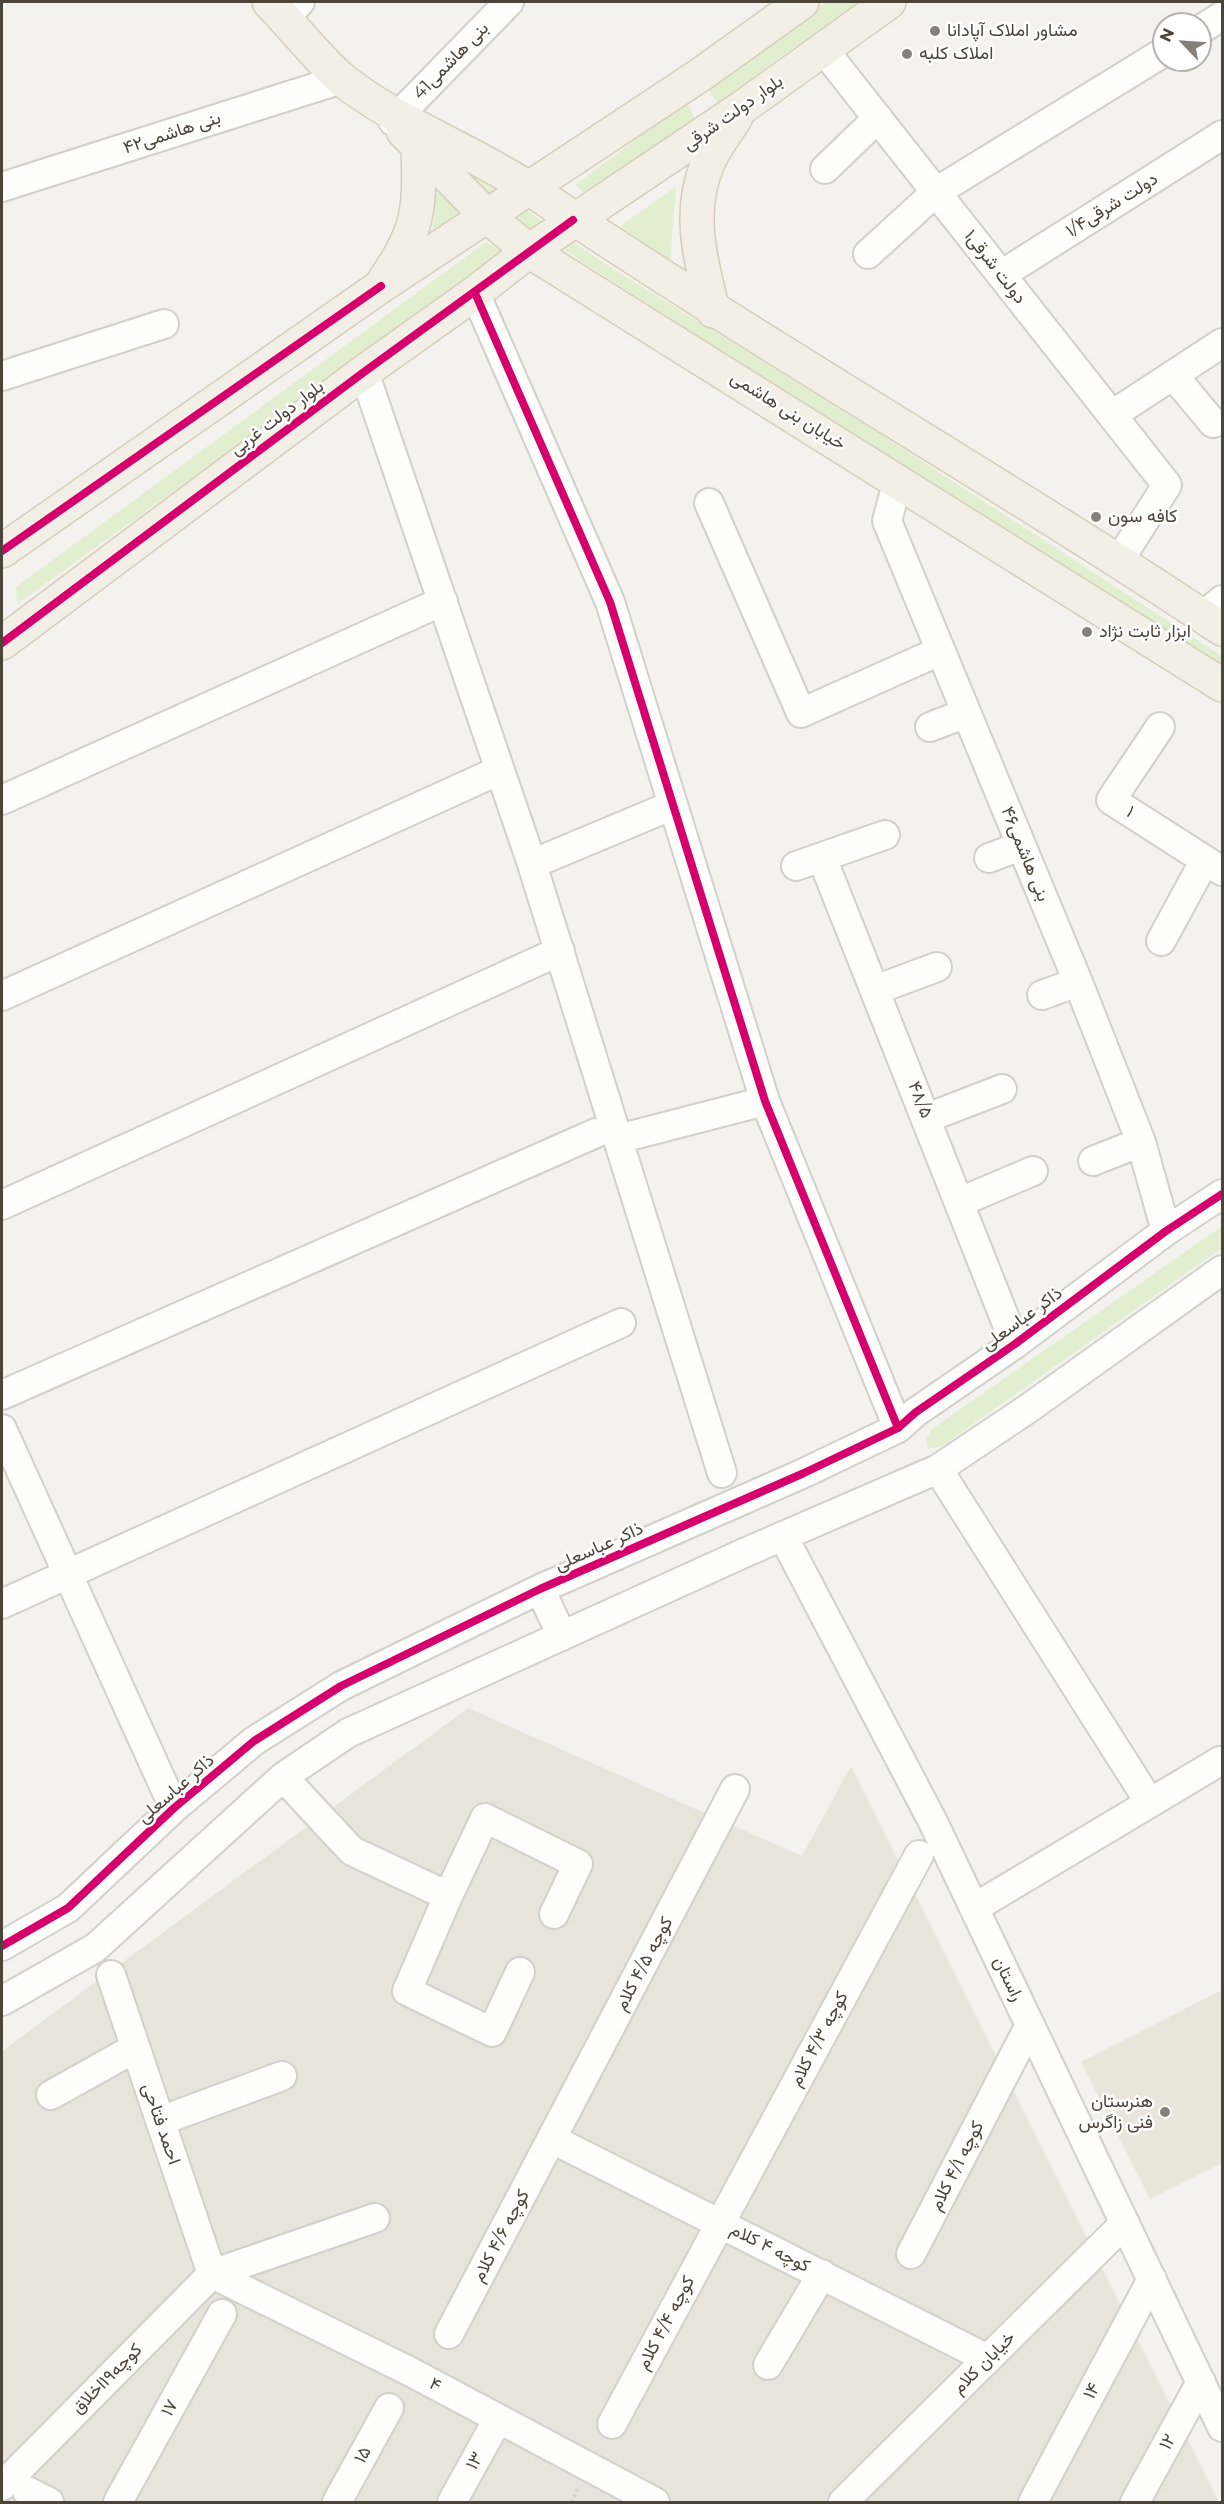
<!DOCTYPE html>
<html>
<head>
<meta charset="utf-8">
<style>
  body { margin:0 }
  #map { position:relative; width:1224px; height:2504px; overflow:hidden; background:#f4f2ee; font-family:Montserrat,sans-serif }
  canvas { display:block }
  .frame { position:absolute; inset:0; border:3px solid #4b4439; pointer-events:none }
  .north { position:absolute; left:1152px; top:12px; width:60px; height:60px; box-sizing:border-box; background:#fff; border:2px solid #b7b4b0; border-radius:50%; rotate:295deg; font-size:16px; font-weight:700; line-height:24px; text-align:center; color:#4b4439 }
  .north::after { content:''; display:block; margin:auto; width:21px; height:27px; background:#868178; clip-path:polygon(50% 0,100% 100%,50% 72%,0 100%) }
</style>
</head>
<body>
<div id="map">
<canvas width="1224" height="2504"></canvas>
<div class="frame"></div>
<div class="north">N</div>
</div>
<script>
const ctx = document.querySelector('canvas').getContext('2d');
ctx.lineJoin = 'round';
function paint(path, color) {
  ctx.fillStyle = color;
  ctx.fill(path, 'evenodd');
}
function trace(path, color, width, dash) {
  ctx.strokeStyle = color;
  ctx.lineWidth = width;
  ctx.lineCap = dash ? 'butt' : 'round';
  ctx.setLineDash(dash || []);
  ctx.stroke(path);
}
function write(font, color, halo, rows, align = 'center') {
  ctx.font = font + ' Montserrat,Vazirmatn,sans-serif';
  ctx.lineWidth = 5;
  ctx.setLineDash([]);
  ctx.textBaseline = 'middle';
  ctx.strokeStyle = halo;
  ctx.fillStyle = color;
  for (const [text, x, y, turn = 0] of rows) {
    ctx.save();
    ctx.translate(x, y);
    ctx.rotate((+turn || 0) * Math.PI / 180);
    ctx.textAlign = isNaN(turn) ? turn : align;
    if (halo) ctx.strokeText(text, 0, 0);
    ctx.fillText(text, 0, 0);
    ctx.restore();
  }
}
const residential = new Path2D(`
  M 468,1708 L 802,1856 L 851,1766 L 1219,2502 L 2,2502 L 2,2051 Z`);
const education = new Path2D(`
  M 1222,1990 L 1222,2163 L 1150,2199 L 1081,2062 Z`);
const green = new Path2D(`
  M 826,2 L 862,2 L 787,52 L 719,104 L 711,95 L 709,83 Z
  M 686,102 L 695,118 L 588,196 L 575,185 Z
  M 472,174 L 610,267 L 877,432 L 1222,656 L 1222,671 L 531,229 L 467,182 Z
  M 676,187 L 670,262 L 620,226 Z
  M 432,188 L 469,219 L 431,242 L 435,212 Z
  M 486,242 L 505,253 L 17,604 L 16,587 Z
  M 1222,1226 L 1222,1248 L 942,1446 L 928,1449 L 926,1439 L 932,1429 Z`);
const path = new Path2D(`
  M 571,2502 L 579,2487`);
const minor = new Path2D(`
  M 285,18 L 300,2
  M 1200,30 L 1222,16
  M 823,49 L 1167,485 L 1118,562
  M 393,121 L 509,2
  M 825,169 L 878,118
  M 2,187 L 342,79
  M 868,254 L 936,192 L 1164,52
  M 1001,275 L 1222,135
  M 475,293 L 610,602 L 765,1101 L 898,1428
  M 364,372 L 532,864 L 722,1473
  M 1173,375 L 1213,423
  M 2,376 L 164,324
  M 1112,415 L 1222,343
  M 898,480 L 887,521 L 1078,982 L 1141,1142 L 1166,1231
  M 709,503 L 801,713 L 940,651
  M 1203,616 L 1222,600
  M 930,727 L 966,713
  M 1160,727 L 1111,800 L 1222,871
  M 2,800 L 443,601
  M 822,858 L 1015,1344
  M 989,858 L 1021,846
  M 532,864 L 673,805
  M 796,866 L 885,835
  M 1161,941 L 1205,860
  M 875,990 L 937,967
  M 1042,995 L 1078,982
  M 2,996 L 500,770
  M 927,1118 L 1002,1089
  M 618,1139 L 765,1101
  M 1093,1161 L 1141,1142
  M 960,1202 L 1033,1171
  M 2,1205 L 560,951
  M 2,1395 L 596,1133
  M 2,1429 L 174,1808
  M 938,1469 L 1150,1803
  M 783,1536 L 933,1822 L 1222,2427
  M 540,1589 L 562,1636
  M 2,1604 L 621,1323
  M 283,1777 L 352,1851 L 448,1896 L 407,1991 L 492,2032 L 520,1972
  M 448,1896 L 485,1818 L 578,1864 L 554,1914
  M 974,1908 L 1220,1761
  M 2,1946 L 68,1908 L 174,1808 L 254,1741 L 341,1686 L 540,1589 L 804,1473 L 898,1428 L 916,1412 L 1015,1344 L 1166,1231 L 1222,1194
  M 111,1975 L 212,2274
  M 2,2001 L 95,1948 L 283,1777 L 348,1733 L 744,1553 L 938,1469 L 1029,1408 L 1222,1270
  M 51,2095 L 135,2048
  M 160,2121 L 282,2076
  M 552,2139 L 988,2359
  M 911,2254 L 1030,2025
  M 212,2274 L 409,2371 L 655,2502
  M 449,2334 L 735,1789
  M 768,2365 L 822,2274
  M 612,2424 L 919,1855
  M 2,2486 L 212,2274 L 375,2218
  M 27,2491 L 49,2502
  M 118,2502 L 222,2314
  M 337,2502 L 389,2408
  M 452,2502 L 498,2419
  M 843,2502 L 1125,2223
  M 1033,2502 L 1152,2279
  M 1135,2502 L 1201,2382`);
const major = new Path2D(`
  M 269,2 C 292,25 320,62 344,81 C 402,126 473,151 533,191 C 759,344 995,478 1222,629
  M 403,131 L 488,217 L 529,251 L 1222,685
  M 385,279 C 420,229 420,206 418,147
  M 713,311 C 701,261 687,215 707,165 C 714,148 727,132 736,117
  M 2,551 L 381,286 L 700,75 L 802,2
  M 2,643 L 364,372 L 475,293 L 529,251 L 743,107 L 889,2`);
const cycleway = new Path2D(`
  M 475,293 L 610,602 L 765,1101 L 898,1428
  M 2,551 L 381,286
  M 2,643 L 364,372 L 573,220
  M 2,1946 L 68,1908 L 174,1808 L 254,1741 L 341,1686 L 540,1589 L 804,1473 L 898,1428 L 916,1412 L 1015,1344 L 1166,1231 L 1222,1194`);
const markers = [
  [935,31,6,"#868178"],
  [907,54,6,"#868178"],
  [1096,517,6,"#868178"],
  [1087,632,6,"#868178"],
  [1165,2112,6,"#868178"]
];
const poiNames = [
  ["مشاور املاک آپادانا",947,31],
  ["املاک کلبه",919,54],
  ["کافه سون",1108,517],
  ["ابزار ثابت نژاد",1099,632],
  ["هنرستان",1153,2102,"right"],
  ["فنی زاگرس",1153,2123,"right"]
];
const streetNames = [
  ["بنی هاشمی41",451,61,-46],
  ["بلوار دولت شرقی",733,113,-35],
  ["بنی هاشمی۴۲",172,133,-18],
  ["۱/۴دولت شرقی",1112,205,-32],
  ["۱دولت شرقی",995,267,52],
  ["خیابان بنی هاشمی",788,411,32],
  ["بلوار دولت غربی",277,418,-37],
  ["۱",1130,812,33],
  ["بنی هاشمی۴۶",1025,854,68],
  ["۴۸/۵",920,1100,68],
  ["ذاکر عباسعلی",1022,1319,-36],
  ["ذاکر عباسعلی",599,1547,-24],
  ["ذاکر عباسعلی",176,1789,-41],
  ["کوچه ۴/۵ کلام",644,1964,-62],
  ["راستان",1008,1979,64],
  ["کوچه ۴/۳ کلام",819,2039,-62],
  ["احمد فتاحی",161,2124,71],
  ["کوچه ۴/۱ کلام",957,2166,-63],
  ["کوچه ۴/۶ کلام",501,2236,-62],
  ["کوچه ۴ کلام",770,2248,27],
  ["کوچه ۴/۴ کلام",666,2323,-62],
  ["خیابان کلام",984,2363,-45],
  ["کوچه۱۹اخلاق",107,2379,-45],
  ["۴",435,2385,28],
  ["۱۴",1092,2391,-62],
  ["۱۷",170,2408,-61],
  ["۱۲",1168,2442,-61],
  ["۱۵",363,2455,-61],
  ["۱۳",475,2461,-61]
];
paint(residential, '#e7e4dc');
paint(education, '#eae5da');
paint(green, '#e1eecf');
trace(minor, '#d2d0cb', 32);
trace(major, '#d6cebb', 36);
trace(path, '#d3d2cc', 4, [3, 3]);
trace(minor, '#fdfdfc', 28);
trace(major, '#f2efe6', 33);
trace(cycleway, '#d6006c', 8);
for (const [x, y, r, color] of markers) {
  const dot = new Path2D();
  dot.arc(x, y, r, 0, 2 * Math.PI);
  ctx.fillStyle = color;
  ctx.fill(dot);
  trace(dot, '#fff', 2);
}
write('18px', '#4b4439', '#fff', poiNames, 'left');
write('18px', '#4b4439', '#fff', streetNames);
</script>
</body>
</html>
